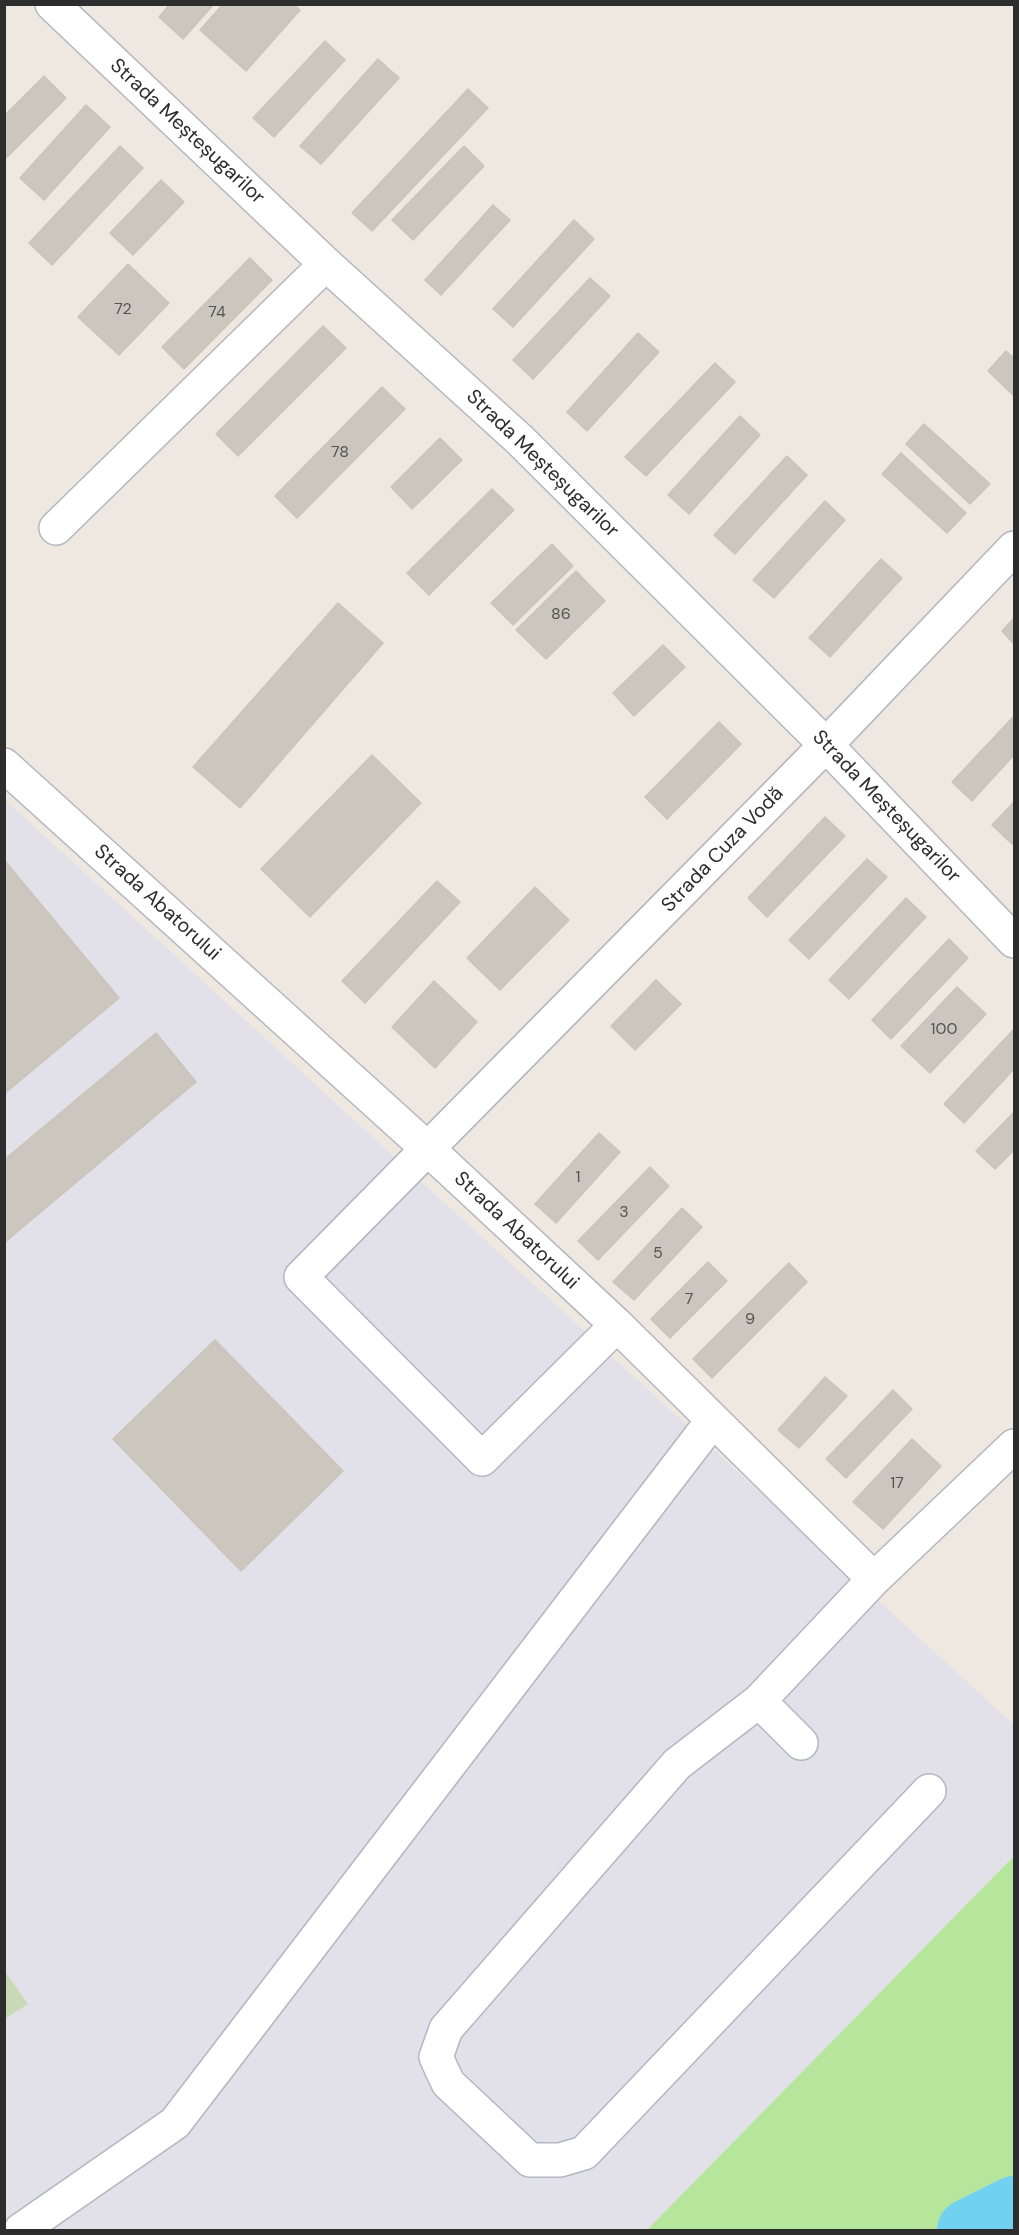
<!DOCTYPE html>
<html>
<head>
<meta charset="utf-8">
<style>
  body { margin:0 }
  #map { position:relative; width:1019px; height:2235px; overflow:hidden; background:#efe8e0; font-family:"DM Sans",sans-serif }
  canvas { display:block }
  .frame { position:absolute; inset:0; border:6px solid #2d2d2d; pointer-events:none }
</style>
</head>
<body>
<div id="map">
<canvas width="1019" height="2235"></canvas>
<div class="frame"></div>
</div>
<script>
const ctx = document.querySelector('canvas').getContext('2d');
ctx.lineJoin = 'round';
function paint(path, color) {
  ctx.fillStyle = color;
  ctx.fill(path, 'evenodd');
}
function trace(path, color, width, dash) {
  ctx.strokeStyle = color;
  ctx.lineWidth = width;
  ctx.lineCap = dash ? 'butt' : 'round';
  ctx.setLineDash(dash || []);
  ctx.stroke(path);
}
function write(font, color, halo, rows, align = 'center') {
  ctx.font = font + ' "DM Sans",sans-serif';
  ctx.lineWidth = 4.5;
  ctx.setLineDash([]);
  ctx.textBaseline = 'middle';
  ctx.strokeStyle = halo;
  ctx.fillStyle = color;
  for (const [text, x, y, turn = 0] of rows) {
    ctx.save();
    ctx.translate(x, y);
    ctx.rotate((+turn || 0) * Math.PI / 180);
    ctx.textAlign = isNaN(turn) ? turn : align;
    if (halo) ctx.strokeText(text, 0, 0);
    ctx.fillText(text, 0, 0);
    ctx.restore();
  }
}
const industrial = new Path2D(`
  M 4,799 L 1014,1725 L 1014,1856 L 647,2230 L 5,2230 L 5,2019 L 28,2004 L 4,1970 Z`);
const green = new Path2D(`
  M 1014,1856 L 1014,2230 L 647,2230 Z`);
const cemetery = new Path2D(`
  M 4,1970 L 28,2004 L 5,2019 L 4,2019 Z`);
const river = new Path2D(`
  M 968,2230 L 1014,2207`);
const building = new Path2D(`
  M 170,4 L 214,4 L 183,39 L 159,17 Z
  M 223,4 L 293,4 L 300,10 L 246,71 L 200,30 Z
  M 325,41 L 345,60 L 274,137 L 253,118 Z
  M 378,59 L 399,78 L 321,164 L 300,146 Z
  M 44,76 L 66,98 L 4,160 L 4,116 Z
  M 468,89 L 488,108 L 372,231 L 352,213 Z
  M 86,105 L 110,127 L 44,200 L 20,178 Z
  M 120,146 L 143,168 L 52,265 L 29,243 Z
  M 464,146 L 484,166 L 413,240 L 392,220 Z
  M 161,180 L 184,202 L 133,255 L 110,233 Z
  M 493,205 L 510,220 L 441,295 L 425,280 Z
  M 574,220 L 594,239 L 513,327 L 493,309 Z
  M 250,258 L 272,280 L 184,369 L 162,347 Z
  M 128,264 L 169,303 L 119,355 L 78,317 Z
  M 590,278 L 610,296 L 533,379 L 513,360 Z
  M 323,326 L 346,348 L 238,456 L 216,434 Z
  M 638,333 L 659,352 L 587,431 L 567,412 Z
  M 1006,351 L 1014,358 L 1014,396 L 988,371 Z
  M 715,363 L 735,382 L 646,476 L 625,457 Z
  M 382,387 L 405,409 L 297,518 L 275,496 Z
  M 740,416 L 760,435 L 689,514 L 668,495 Z
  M 924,424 L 990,484 L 970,504 L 906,444 Z
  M 440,438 L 462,460 L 412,509 L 391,487 Z
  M 901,453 L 966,513 L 947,533 L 882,474 Z
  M 787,456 L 807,475 L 735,554 L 714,535 Z
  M 492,489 L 514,510 L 429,595 L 407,573 Z
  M 825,501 L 845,520 L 774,598 L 753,580 Z
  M 552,544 L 573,566 L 513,625 L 491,603 Z
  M 881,559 L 902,578 L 830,657 L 809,638 Z
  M 576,571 L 605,601 L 546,659 L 516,630 Z
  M 338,603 L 383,643 L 240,808 L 193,767 Z
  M 1014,618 L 1014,644 L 1002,631 Z
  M 663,645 L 685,667 L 634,716 L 613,693 Z
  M 1014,716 L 1014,755 L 972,801 L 952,782 Z
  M 719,722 L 741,744 L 667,819 L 645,797 Z
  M 372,755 L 421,803 L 310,917 L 261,869 Z
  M 1014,802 L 1014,842 L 1012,844 L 992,825 Z
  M 825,817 L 845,836 L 767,917 L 748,898 Z
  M 867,859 L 887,877 L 809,959 L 789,940 Z
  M 4,860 L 119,998 L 4,1094 Z
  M 437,881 L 460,902 L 365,1003 L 342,981 Z
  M 535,887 L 569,920 L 500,990 L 467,958 Z
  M 906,898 L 926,917 L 849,999 L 829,980 Z
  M 949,939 L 968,958 L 891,1039 L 872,1020 Z
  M 656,980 L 681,1004 L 635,1050 L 611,1026 Z
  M 434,981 L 477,1022 L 435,1068 L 392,1027 Z
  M 957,987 L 986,1014 L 930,1073 L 901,1046 Z
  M 1014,1029 L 1014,1069 L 964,1123 L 944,1104 Z
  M 156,1033 L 196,1082 L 5,1242 L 4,1160 Z
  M 1014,1112 L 1014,1150 L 995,1169 L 976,1151 Z
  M 599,1133 L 620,1152 L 556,1223 L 535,1204 Z
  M 650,1167 L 669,1186 L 598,1260 L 578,1241 Z
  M 682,1208 L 702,1227 L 634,1300 L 613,1282 Z
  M 708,1262 L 727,1281 L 670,1338 L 651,1319 Z
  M 789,1263 L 807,1282 L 712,1378 L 693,1359 Z
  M 215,1340 L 343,1471 L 241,1571 L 113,1439 Z
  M 825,1377 L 847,1396 L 799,1448 L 778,1430 Z
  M 893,1390 L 912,1409 L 846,1478 L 826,1459 Z
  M 912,1439 L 941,1466 L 883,1529 L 853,1502 Z`);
const minor = new Path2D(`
  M 52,4 L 326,264 L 520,440 L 826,745 L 1014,941
  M 56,528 L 326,264
  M 4,765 L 429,1150 L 617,1325 L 874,1579 L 1014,1446
  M 617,1325 L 482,1459 L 301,1277 L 826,745 L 1014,548
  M 874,1579 L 759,1701 L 677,1764 L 446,2029 L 436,2057 L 448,2083 L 530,2160 L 560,2160 L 584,2153 L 929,1791
  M 759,1701 L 801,1743
  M 21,2230 L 175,2123 L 713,1420`);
const numberNames = [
  ["72",123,310],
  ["74",217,313],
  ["78",340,453],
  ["86",561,615],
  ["100",944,1030],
  ["1",578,1178],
  ["3",624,1213],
  ["5",658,1254],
  ["7",689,1300],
  ["9",750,1320],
  ["17",897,1484]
];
const streetNames = [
  ["Strada Meșteșugarilor",187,132,43],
  ["Strada Meșteșugarilor",542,464,44],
  ["Strada Meșteșugarilor",886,807,46],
  ["Strada Cuza Vodă",723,850,-46],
  ["Strada Abatorului",157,903,42],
  ["Strada Abatorului",516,1231,43]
];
paint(industrial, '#e2e0e8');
paint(green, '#b6e69c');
paint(cemetery, '#c8d9b7');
trace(river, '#72d1f1', 62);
paint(building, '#cbc6be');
trace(building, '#cbc4b9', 1.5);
trace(minor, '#b3b6c1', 36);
trace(minor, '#fff', 33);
write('16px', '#545351', null, numberNames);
write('20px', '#2d2d2d', '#fff', streetNames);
</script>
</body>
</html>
